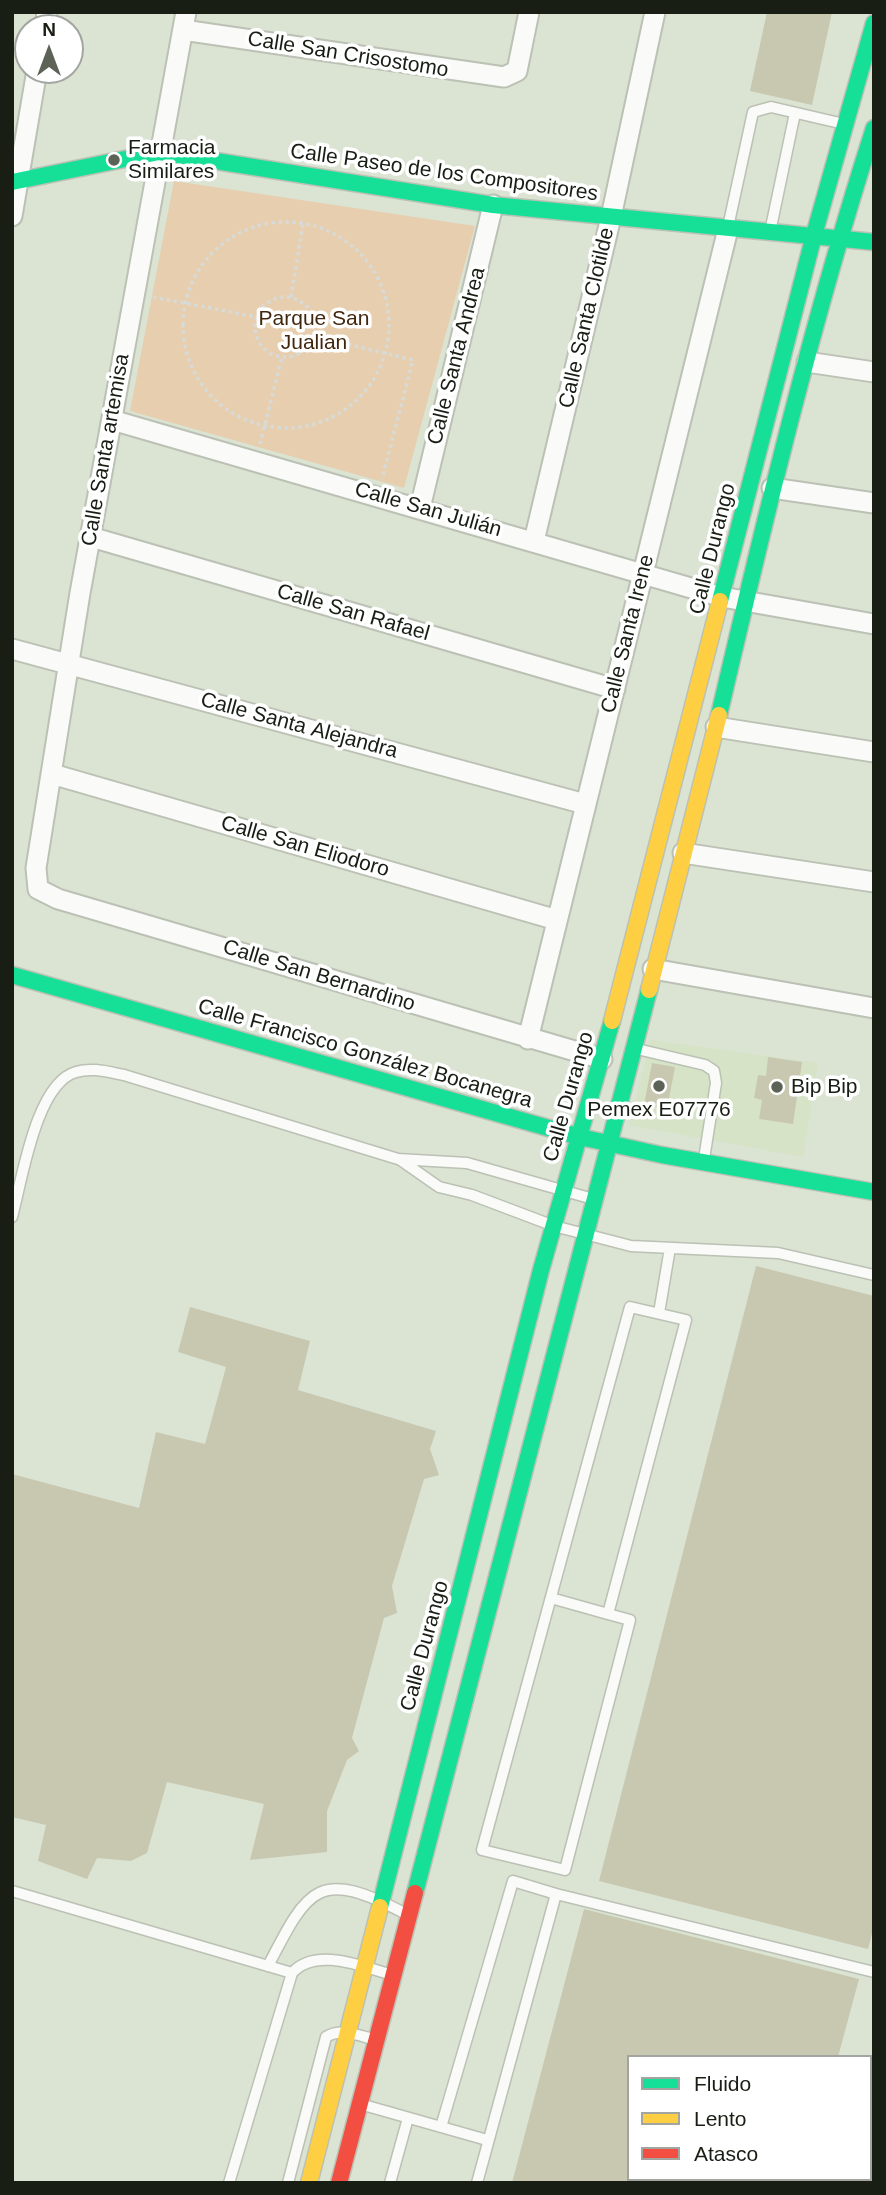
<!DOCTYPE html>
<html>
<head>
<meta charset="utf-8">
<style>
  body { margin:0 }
  #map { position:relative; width:886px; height:2195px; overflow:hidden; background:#dbe3d3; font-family:Helvetica,sans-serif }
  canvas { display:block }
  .frame { position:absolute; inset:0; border:14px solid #181e13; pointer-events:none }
  .legend { position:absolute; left:627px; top:2055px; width:245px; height:126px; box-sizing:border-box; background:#fff; border:2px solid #a3a5a1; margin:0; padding:9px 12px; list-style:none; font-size:21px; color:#181e13 }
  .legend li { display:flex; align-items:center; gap:14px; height:35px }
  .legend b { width:35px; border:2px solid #a3a5a1 }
  .north { position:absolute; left:14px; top:14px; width:70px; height:70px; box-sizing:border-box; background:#fff; border:2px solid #a3a5a1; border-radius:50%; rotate:0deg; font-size:19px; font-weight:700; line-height:28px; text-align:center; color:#181e13 }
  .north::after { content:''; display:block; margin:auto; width:24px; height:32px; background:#5c6356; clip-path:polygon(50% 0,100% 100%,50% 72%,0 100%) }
</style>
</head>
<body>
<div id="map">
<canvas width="886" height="2195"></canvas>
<div class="frame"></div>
<ul class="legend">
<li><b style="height:9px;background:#16e098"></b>Fluido</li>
<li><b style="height:9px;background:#ffcf43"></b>Lento</li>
<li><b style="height:9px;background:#f24e42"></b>Atasco</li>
</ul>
<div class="north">N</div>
</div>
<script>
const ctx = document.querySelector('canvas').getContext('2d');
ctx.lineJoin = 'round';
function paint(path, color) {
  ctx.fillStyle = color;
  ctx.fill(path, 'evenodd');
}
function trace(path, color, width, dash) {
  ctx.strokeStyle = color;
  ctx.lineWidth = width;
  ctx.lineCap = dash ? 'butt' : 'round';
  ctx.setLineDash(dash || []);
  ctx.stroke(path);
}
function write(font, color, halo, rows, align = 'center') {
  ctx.font = font + ' Helvetica,sans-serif';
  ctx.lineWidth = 7;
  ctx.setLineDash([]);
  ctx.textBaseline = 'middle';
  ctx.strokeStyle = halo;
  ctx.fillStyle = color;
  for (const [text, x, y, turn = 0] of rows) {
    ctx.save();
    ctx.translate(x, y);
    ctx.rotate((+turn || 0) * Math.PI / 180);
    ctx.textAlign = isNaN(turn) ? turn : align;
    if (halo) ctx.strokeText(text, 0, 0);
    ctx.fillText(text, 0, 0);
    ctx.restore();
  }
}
const built = new Path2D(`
  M 651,1040 L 818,1063 L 803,1157 L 629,1125 Z`);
const green = new Path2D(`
  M 174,181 L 475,226 L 404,488 L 130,411 Z`);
const building = new Path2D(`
  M 767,12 L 832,12 L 812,105 L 750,91 Z
  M 768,1057 L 802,1062 L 793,1124 L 759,1119 L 762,1100 L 754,1098 L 758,1075 L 766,1076 Z
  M 652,1063 L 675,1067 L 667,1109 L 644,1105 Z
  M 756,1266 L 874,1296 L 874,1926 L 868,1949 L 599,1881 Z
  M 190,1307 L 310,1341 L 298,1390 L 436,1431 L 430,1449 L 439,1475 L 424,1479 L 392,1586 L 397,1613 L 384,1618 L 352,1738 L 359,1751 L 347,1760 L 327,1811 L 327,1852 L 250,1860 L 264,1804 L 167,1782 L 147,1853 L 131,1861 L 97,1858 L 87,1879 L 38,1861 L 46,1825 L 12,1817 L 12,1474 L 139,1508 L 156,1432 L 205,1444 L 226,1367 L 178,1352 Z
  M 584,1909 L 859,1979 L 838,2057 L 629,2057 L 629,2183 L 512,2183 Z`);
const path = new Path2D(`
  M183 325a103 103 0 1 1 206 0a103 103 0 1 1-206 0Z
  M 153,297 L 257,317
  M 291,297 L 303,223
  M255 327a30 30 0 1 1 60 0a30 30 0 1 1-60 0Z
  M 314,336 L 413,360 L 382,479
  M 260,444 L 282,357`);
const lane = new Path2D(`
  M 728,227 L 753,112 L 771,107 L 844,124
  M 770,232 L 795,113
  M 637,1049 L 705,1065 L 714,1071 L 716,1083 L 704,1159
  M 399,1159 L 439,1187 L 472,1195 L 554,1226 L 631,1246 L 778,1253 L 874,1275
  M 12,1217 C 22,1180 36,1083 76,1072 C 92,1067 108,1072 124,1075 L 398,1159 L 467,1163 L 593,1199
  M 630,1307 L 686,1320 L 608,1614 L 630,1620 L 565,1870 L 482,1850 Z
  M 659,1313 L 670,1248
  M 551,1598 L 608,1614
  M 12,1891 L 292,1973
  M 556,1894 L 874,1972
  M 268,1966 C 309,1886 319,1868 406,1914
  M 360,2104 L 487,2140
  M 441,2127 L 513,1881 L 556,1894 L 477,2183
  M 229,2183 L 292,1973 C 316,1946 363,1967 393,1975
  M 288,2183 L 326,2037 C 341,2027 360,2036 376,2040
  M 390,2183 L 408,2118`);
const street = new Path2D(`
  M 186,12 L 80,593 L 36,868 L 38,889 L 58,899 L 602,1059
  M 45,28 L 47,12
  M 183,30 L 504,77 L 517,71 L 529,12
  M 12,216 L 37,70
  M 807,362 L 874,372
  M 112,420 L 722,597 L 874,624
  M 772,488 L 874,503
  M 420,508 L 493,205
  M 91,537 L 615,689
  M 534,541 L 611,217 L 655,12
  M 12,649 L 585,804
  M 716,727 L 874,752
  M 52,774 L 557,920
  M 683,853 L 874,882
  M 653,969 L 874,1008
  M 528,1039 L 728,229`);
const fast = new Path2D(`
  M 12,182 L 159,152 L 493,205 L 874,242
  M 720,601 L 814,235 L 874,23
  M 719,715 C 765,518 812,321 874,128
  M 12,975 L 580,1137 L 662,1155 L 874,1192
  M 415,1893 L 649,990
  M 380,1907 L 541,1270 L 612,1021`);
const slow = new Path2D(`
  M 649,990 L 719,715
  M 612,1021 L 720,601
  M 309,2183 L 380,1907`);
const jam = new Path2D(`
  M 339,2183 L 415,1893`);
const markers = [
  [114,160,7,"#5c6356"],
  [659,1086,7,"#5c6356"],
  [777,1087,7,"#5c6356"]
];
const streetNames = [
  ["Calle San Crisostomo",348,55,9],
  ["Calle Paseo de los Compositores",444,173,8],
  ["Calle Santa Clotilde",587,318,-77],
  ["Calle Santa Andrea",457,356,-76],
  ["Calle Santa artemisa",106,450,-80],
  ["Calle San Julián",428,510,16],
  ["Calle Durango",713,549,-76],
  ["Calle San Rafael",353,613,16],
  ["Calle Santa Irene",628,634,-76],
  ["Calle Santa Alejandra",299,726,15],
  ["Calle San Eliodoro",305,847,16],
  ["Calle San Bernardino",319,976,17],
  ["Calle Francisco González Bocanegra",365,1054,16],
  ["Calle Durango",569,1097,-74],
  ["Calle Durango",425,1646,-75]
];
const poiNames = [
  ["Farmacia",128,148],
  ["Similares",128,172],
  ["Bip Bip",791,1087],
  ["Pemex E07776",659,1110,"center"]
];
const parkNames = [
  ["Parque San",314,319],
  ["Jualian",314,343]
];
paint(built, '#d6e3c7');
paint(green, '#e7ceaf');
paint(building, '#c8c8b1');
trace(lane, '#bbc1b4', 13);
trace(street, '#bbc1b4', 23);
trace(fast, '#bbc1b4', 19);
trace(slow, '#bbc1b4', 19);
trace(jam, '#bbc1b4', 19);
trace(path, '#d8dad6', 3.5, [3.5, 3.5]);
trace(lane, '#fafbf8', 10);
trace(street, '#fafbf8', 19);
trace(fast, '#16e098', 16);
trace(slow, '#ffcf43', 16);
trace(jam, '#f24e42', 16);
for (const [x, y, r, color] of markers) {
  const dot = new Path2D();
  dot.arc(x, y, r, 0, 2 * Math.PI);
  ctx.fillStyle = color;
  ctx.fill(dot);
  trace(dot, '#fff', 2.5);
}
write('21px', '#181e13', '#fff', streetNames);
write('21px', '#181e13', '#fff', poiNames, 'left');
write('21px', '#41270e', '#fff', parkNames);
</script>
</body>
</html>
